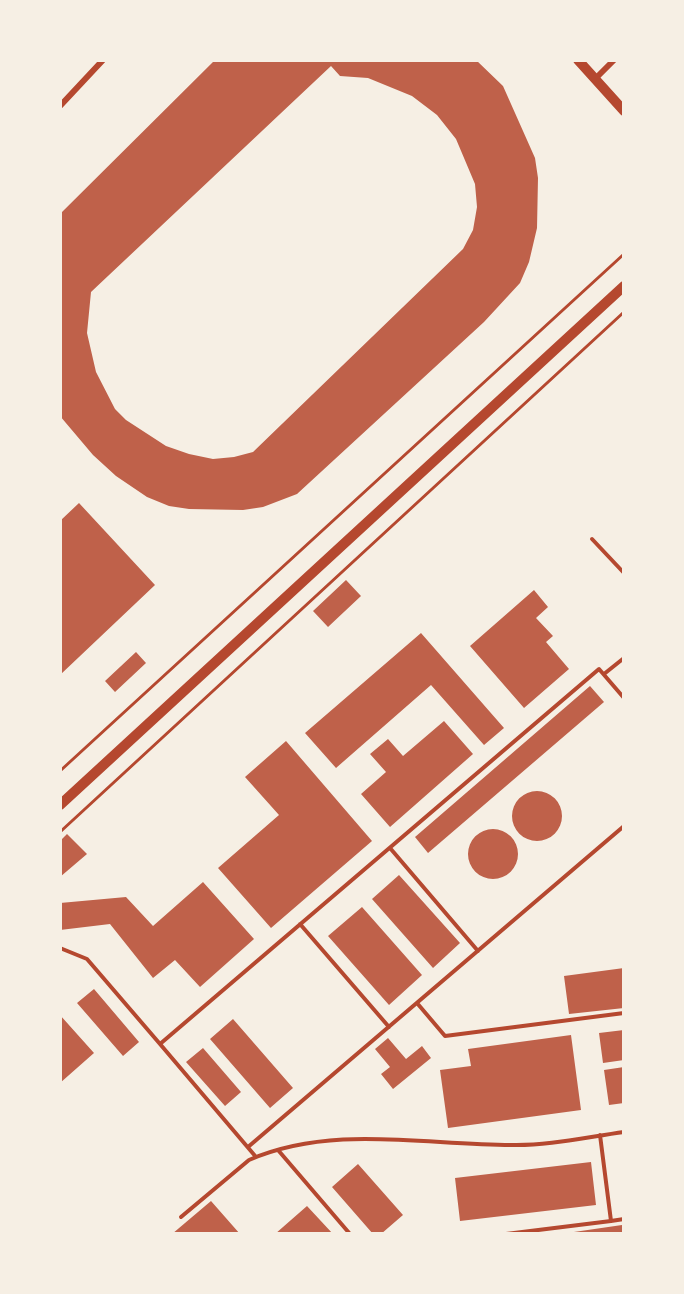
<!DOCTYPE html>
<html>
<head>
<meta charset="utf-8">
<style>
  body { margin:0 }
  #map { position:relative; width:684px; height:1294px; overflow:hidden; background:#f6efe4; font-family:Roboto,sans-serif }
  canvas { display:block }
  .frame { position:absolute; inset:0; border:62px solid #f6efe4; pointer-events:none }
</style>
</head>
<body>
<div id="map">
<canvas width="684" height="1294"></canvas>
<div class="frame"></div>
</div>
<script>
const ctx = document.querySelector('canvas').getContext('2d');
ctx.lineJoin = 'round';
function paint(path, color) {
  ctx.fillStyle = color;
  ctx.fill(path, 'evenodd');
}
function trace(path, color, width, dash) {
  ctx.strokeStyle = color;
  ctx.lineWidth = width;
  ctx.lineCap = dash ? 'butt' : 'round';
  ctx.setLineDash(dash || []);
  ctx.stroke(path);
}
const building = new Path2D(`
  M 215,60 L 476,60 L 503,86 L 535,158 L 538,178 L 537,228 L 529,262 L 520,283 L 484,322 L 297,494 L 263,507 L 243,510 L 189,509 L 169,506 L 147,497 L 116,476 L 93,455 L 60,416 L 60,214 ZM 331,66 L 340,76 L 368,78 L 412,96 L 437,115 L 456,139 L 475,184 L 477,207 L 473,230 L 463,249 L 253,452 L 234,457 L 213,459 L 189,454 L 166,446 L 126,420 L 115,409 L 96,372 L 87,333 L 91,292 Z
  M 79,503 L 155,585 L 60,675 L 60,521 Z
  M 346,580 L 361,596 L 328,627 L 313,611 Z
  M 534,590 L 548,607 L 536,618 L 553,636 L 546,642 L 569,669 L 524,708 L 470,646 Z
  M 421,633 L 504,728 L 484,745 L 431,685 L 336,768 L 305,733 Z
  M 136,652 L 146,663 L 115,692 L 105,681 Z
  M 590,686 L 604,702 L 428,853 L 415,837 Z
  M 444,721 L 473,754 L 390,827 L 361,794 L 386,772 L 370,754 L 388,739 L 403,756 Z
  M 286,741 L 372,841 L 271,928 L 218,868 L 279,815 L 245,777 Z
  M512 816a25 25 0 1 1 50 0a25 25 0 1 1-50 0Z
  M468 854a25 25 0 1 1 50 0a25 25 0 1 1-50 0Z
  M 67,834 L 87,854 L 60,877 L 60,841 Z
  M 399,875 L 460,943 L 433,968 L 372,899 Z
  M 203,882 L 254,939 L 200,987 L 175,960 L 153,978 L 110,924 L 60,930 L 60,903 L 126,897 L 153,926 Z
  M 362,907 L 422,975 L 389,1005 L 328,936 Z
  M 624,968 L 624,1008 L 569,1014 L 564,976 Z
  M 94,989 L 139,1042 L 123,1056 L 77,1003 Z
  M 60,1015 L 94,1053 L 60,1083 Z
  M 233,1019 L 293,1088 L 270,1108 L 210,1039 Z
  M 624,1030 L 624,1060 L 603,1063 L 599,1033 Z
  M 571,1035 L 581,1110 L 448,1128 L 440,1070 L 471,1066 L 468,1049 Z
  M 388,1038 L 406,1059 L 422,1046 L 431,1058 L 393,1089 L 381,1074 L 390,1067 L 375,1049 Z
  M 203,1048 L 241,1092 L 225,1106 L 186,1062 Z
  M 624,1067 L 624,1103 L 609,1105 L 604,1070 Z
  M 591,1162 L 596,1205 L 460,1221 L 455,1178 Z
  M 358,1164 L 403,1215 L 381,1234 L 373,1234 L 332,1187 Z
  M 211,1201 L 240,1234 L 172,1234 Z
  M 307,1206 L 333,1234 L 275,1234 Z
  M 622,1225 L 623,1234 L 567,1234 L 567,1233 Z`);
const path = new Path2D(`
  M 60,771 L 624,254
  M 60,832 L 624,312`);
const service = new Path2D(`
  M 592,539 L 624,573
  M 604,674 L 624,658
  M 390,848 L 478,951
  M 300,924 L 389,1027
  M 60,948 L 87,959 L 160,1044
  M 417,1003 L 445,1036 L 624,1013
  M 600,1135 L 611,1221 L 624,1219
  M 248,1147 L 624,826
  M 278,1150 L 350,1234
  M 256,1157 L 160,1044 L 599,669 L 624,698
  M 181,1217 L 249,1160 C 332,1124 424,1145 511,1145 C 548,1146 587,1137 624,1132
  M 506,1234 L 611,1221`);
const minor = new Path2D(`
  M 595,79 L 614,60
  M 60,106 L 103,60`);
const tertiary = new Path2D(`
  M 578,60 L 624,111
  M 60,805 L 624,286`);
paint(building, '#bf614a');
trace(path, '#b5482f', 3);
trace(service, '#b5482f', 4);
trace(minor, '#b5482f', 6);
trace(tertiary, '#b5482f', 10);
</script>
</body>
</html>
